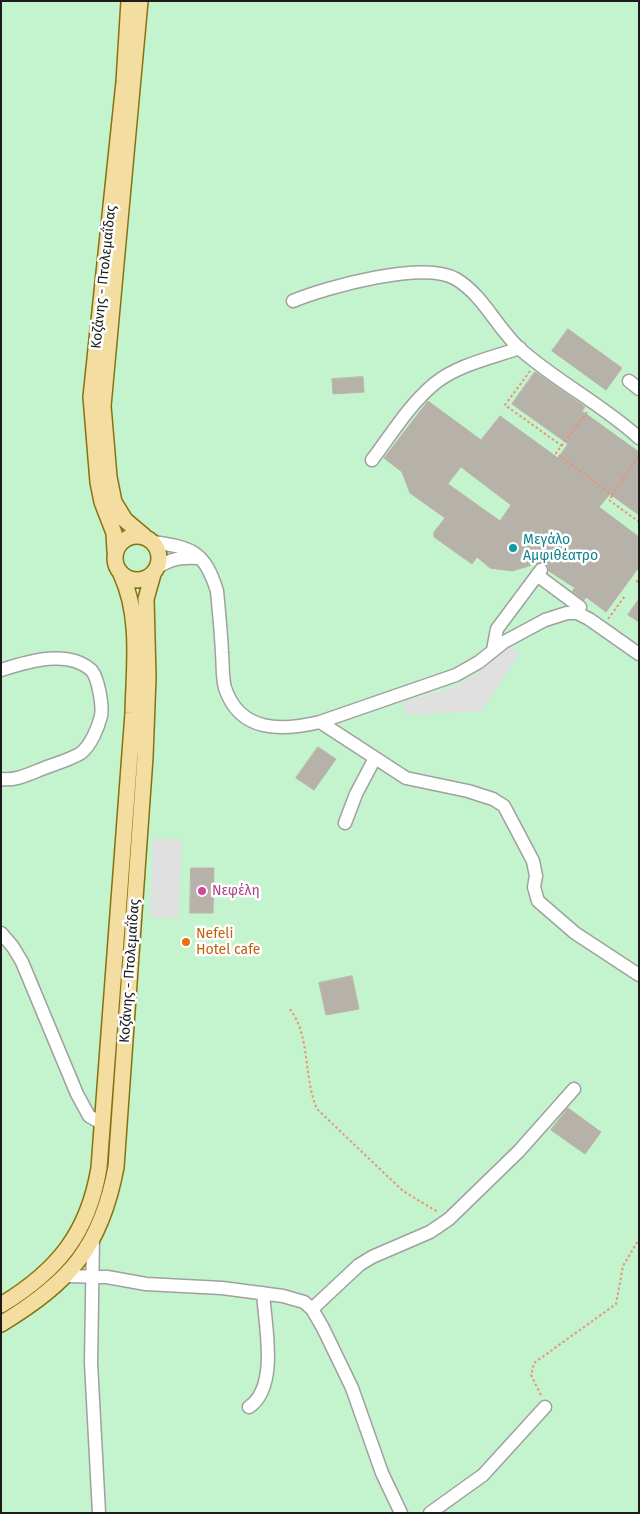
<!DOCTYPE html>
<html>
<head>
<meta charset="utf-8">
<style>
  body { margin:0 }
  #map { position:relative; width:640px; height:1514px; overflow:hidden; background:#edebe3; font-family:"Fira Sans",sans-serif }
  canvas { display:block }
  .frame { position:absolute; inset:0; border:2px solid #1c1c1c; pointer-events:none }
</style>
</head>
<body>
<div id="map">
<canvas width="640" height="1514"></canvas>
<div class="frame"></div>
</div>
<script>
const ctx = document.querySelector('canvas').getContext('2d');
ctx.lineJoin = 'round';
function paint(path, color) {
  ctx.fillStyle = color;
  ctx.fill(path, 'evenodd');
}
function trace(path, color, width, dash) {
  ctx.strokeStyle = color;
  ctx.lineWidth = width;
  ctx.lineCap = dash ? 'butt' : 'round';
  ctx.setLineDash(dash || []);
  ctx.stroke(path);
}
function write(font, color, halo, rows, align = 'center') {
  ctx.font = font + ' "Fira Sans",sans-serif';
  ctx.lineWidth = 5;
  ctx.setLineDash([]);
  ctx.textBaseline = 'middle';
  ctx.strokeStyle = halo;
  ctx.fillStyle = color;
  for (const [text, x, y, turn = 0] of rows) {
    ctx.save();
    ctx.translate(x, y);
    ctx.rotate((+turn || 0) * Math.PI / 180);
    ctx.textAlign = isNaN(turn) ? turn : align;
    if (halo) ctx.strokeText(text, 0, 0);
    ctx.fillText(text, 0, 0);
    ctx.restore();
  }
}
const park = new Path2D(`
  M 1,1 L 639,1 L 639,1513 L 1,1513 Z`);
const parking = new Path2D(`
  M 510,646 L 520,653 L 481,711 L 405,715 L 403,702 L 451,688 L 477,674 L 493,657 Z
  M 153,838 L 182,840 L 178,919 L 150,917 Z`);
const building = new Path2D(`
  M 568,329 L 622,368 L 606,390 L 552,351 Z
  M 535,372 L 585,407 L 582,411 L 639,452 L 639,515 L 610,494 L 599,507 L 639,537 L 639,567 L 606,612 L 586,597 L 584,600 L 572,591 L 575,588 L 549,571 L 548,566 L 542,562 L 512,571 L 490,568 L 477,557 L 472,564 L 434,537 L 434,532 L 445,518 L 410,493 L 402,472 L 384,458 L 428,401 L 481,440 L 500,416 L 558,458 L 568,444 L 512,404 ZM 461,467 L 511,505 L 500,521 L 448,484 Z
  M 363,377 L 364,392 L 333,394 L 332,379 Z
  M 639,599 L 639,622 L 628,615 Z
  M 318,747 L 336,759 L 314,790 L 296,778 Z
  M 191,868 L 214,868 L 213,913 L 190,913 Z
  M 352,976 L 359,1009 L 326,1015 L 319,983 Z
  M 568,1108 L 601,1132 L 585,1154 L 551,1130 Z`);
const path = new Path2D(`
  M 530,371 L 505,405 L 562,446
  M 587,412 L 556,453 L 612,495 L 639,456
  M 612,496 L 609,500 L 639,522
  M 636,581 L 639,582
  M 608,619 L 625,596
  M 290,1009 C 311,1037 303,1077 317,1109 L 403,1191 L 438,1212
  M 541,1395 L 531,1375 L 534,1363 L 616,1304 L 623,1266 L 639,1239`);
const minor = new Path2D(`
  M 293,301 C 326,287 425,260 456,279 C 483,295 497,328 520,349 C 557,382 602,404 639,438
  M 629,381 L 639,389
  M 372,460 C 391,435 409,405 434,384 C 457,365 491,358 520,348
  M 153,542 C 192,548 204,550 217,591 C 219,612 221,632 222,653 C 223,664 222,677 225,688 C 240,733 282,731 320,722 L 456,675 L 479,662 L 504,642 L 545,620 L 567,613 L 577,613 L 589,619 L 639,654
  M 157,568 C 171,558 182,557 199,558
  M 537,575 L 580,607 L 577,613
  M 493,650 L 497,629 L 541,570
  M 1,670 C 27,662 66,649 90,669 C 98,675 103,706 101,716 C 98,728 91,745 81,753 C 70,760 54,764 42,769 C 29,774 16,781 1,779
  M 320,722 L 406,778 L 468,791 L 493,799 L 504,806 L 533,861 L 536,876 L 534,887 L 538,901 L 575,933 L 639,975
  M 345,823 L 356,794 L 375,758
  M 1,933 L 13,947 L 22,962 L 77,1094 L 89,1116 L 103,1124
  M 93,1237 L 91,1363 L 99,1513
  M 67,1276 L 107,1277 L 146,1284 L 222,1288 L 283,1296 L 304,1302 L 312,1309 L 323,1328 L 352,1388 L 382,1473 L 401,1513
  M 312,1309 L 359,1265 L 372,1257 L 430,1232 L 449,1219 L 519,1151 L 574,1089
  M 249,1407 C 279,1387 265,1325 263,1293
  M 430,1513 L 483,1475 L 545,1407`);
const major = new Path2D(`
  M 140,1 L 103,406 L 109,477 L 114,502 L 125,520 L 144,536
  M115 558a22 22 0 1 1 44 0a22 22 0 1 1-44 0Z
  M 115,551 L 114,533 L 102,502 L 98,482 L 91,397 L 124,82 L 129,1
  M 1,1305 C 57,1271 88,1234 99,1168 L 133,713 C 134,667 141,617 121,574
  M 1,1324 C 70,1282 101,1247 116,1167 L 145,757 L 148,677 L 146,599 L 153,574`);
const markers = [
  [513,548,5,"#0f9aa8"],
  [202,891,5,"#d1479c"],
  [186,942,5,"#e8710a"]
];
const streetNames = [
  ["Κοζάνης - Πτολεμαΐδας",104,277,-84],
  ["Κοζάνης - Πτολεμαΐδας",130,971,-86]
];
const cultureNames = [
  ["Μεγάλο",523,540],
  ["Αμφιθέατρο",523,556]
];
const hotelNames = [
  ["Νεφέλη",212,891]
];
const foodNames = [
  ["Nefeli",196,934],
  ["Hotel cafe",196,950]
];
paint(park, '#c3f4ce');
paint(parking, '#e0e0e0');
paint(building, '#b6b1a9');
trace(building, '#bdb4a7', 1);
trace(minor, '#a0a0a0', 15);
trace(major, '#88720d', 18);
trace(path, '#ed9373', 2, [2.5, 2.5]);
trace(minor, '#fff', 12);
trace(major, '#f3dda1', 15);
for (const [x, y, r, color] of markers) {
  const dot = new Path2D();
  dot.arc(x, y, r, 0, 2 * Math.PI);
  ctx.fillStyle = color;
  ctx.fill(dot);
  trace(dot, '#fff', 2);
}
write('14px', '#1c1c1c', '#fff', streetNames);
write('14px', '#0d838f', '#fff', cultureNames, 'left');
write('14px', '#b23c85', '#fff', hotelNames, 'left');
write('14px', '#c56008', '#fff', foodNames, 'left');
</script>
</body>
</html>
